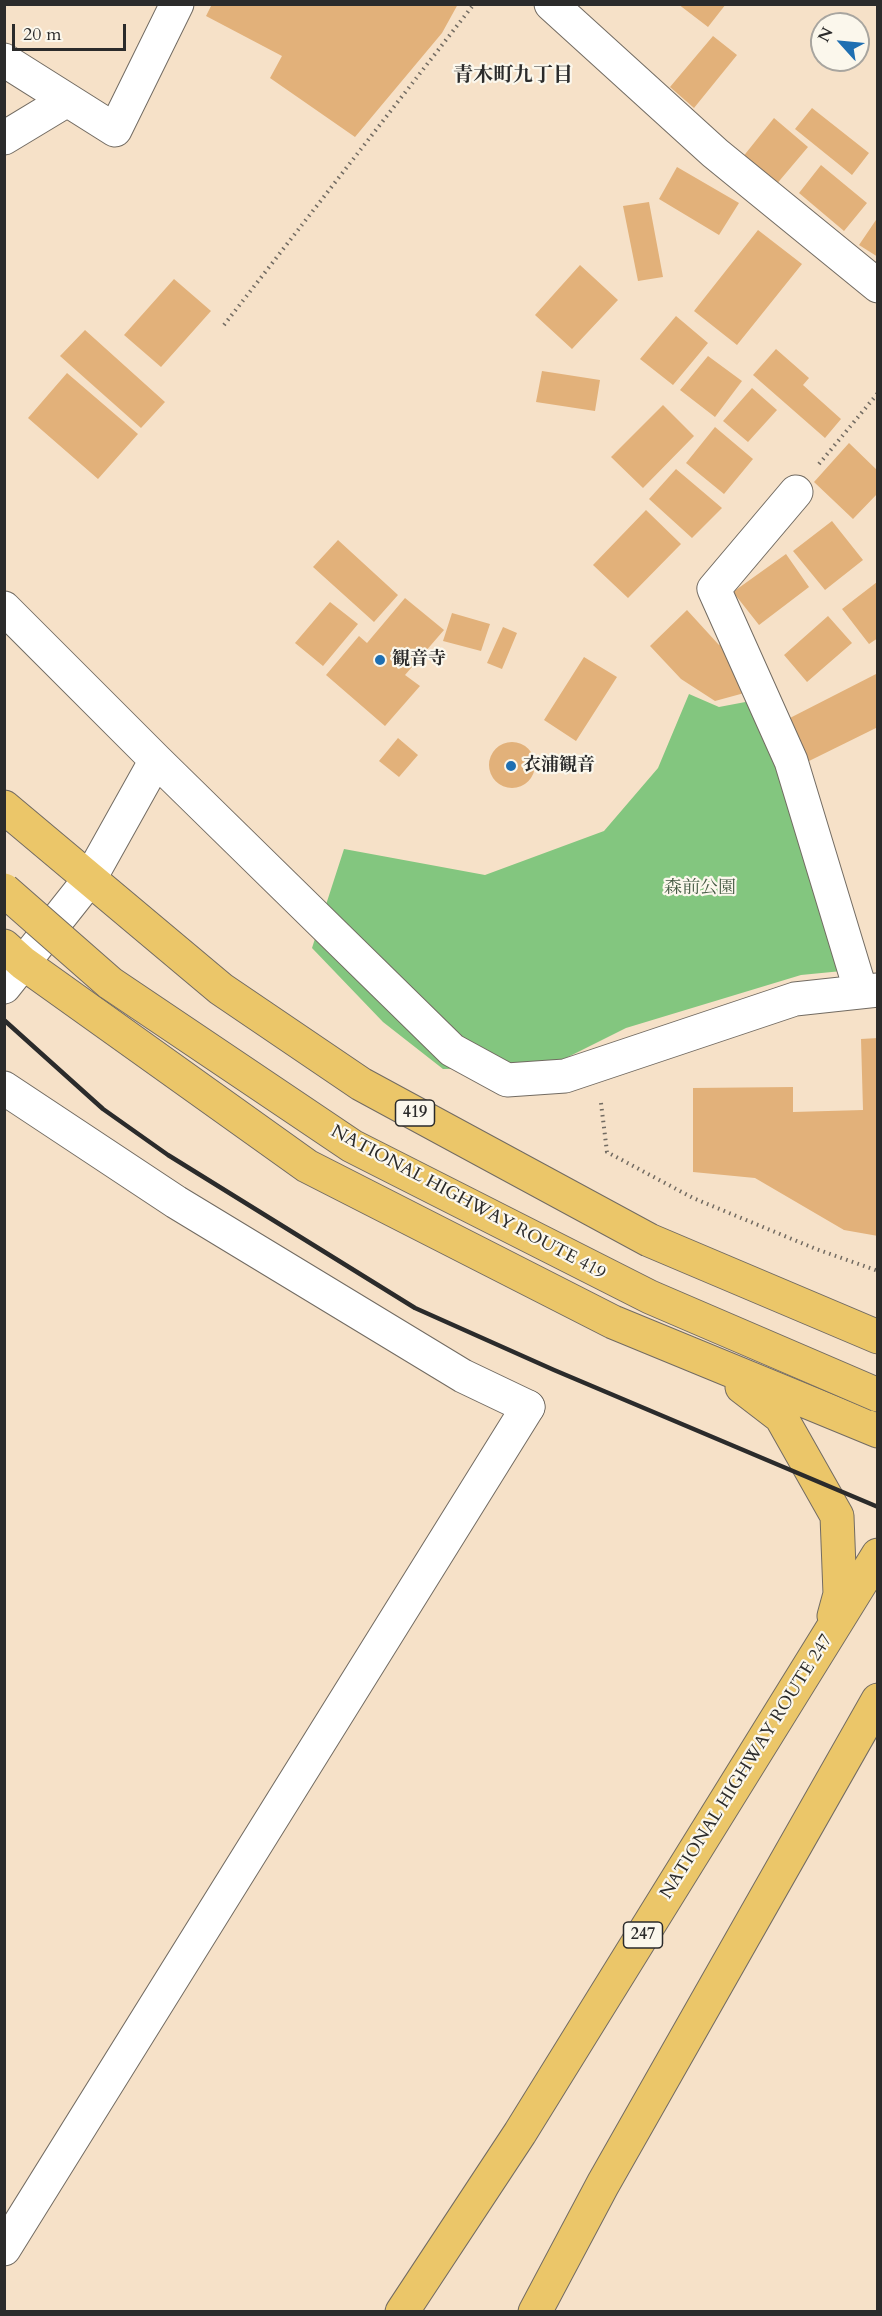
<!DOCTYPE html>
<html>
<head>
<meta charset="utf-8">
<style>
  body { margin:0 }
  #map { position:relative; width:882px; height:2316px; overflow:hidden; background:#f6e1c8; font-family:Cardo,serif }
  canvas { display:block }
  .frame { position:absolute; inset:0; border:6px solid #2b2b2b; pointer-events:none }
  .north { position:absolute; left:810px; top:12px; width:60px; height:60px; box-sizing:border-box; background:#fbf7ec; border:2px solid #a8a59f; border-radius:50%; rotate:297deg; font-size:16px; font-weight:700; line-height:24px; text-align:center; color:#2b2b2b }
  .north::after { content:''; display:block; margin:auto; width:21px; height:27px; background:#1f6fb2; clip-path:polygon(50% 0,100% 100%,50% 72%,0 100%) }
  .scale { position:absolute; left:12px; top:24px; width:114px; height:27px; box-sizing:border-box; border:3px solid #2b2b2b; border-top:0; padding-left:8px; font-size:18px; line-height:21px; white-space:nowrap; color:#2b2b2b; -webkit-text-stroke:4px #fbf7ec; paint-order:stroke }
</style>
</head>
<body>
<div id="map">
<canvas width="882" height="2316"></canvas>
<div class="frame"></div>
<div class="north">N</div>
<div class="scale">20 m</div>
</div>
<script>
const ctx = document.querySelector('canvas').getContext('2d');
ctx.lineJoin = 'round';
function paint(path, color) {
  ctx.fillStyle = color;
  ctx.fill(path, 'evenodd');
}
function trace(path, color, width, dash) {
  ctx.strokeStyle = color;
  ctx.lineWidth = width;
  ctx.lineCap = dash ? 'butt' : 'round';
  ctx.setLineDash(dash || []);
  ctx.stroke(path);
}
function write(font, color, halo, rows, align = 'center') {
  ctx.font = font + ' Cardo,"Noto Serif JP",serif';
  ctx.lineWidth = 4.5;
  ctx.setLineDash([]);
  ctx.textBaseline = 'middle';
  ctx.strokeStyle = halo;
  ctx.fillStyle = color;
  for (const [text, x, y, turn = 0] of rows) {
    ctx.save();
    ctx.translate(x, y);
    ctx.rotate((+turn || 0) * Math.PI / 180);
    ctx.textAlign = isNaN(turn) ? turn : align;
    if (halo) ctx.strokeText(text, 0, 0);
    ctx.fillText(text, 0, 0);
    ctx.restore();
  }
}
const green = new Path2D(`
  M 689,694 L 719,707 L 756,700 L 842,971 L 801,975 L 626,1028 L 564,1059 L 509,1068 L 443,1069 L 383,1022 L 312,948 L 344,849 L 485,875 L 604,831 L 658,768 Z`);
const building = new Path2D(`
  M 212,4 L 458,4 L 442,33 L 355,137 L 270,78 L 282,56 L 206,16 Z
  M 678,4 L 726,4 L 708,27 Z
  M 713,36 L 737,55 L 694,108 L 670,87 Z
  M 812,108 L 869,153 L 852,175 L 795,129 Z
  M 774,118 L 808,147 L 775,186 L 742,158 Z
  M 821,165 L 867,203 L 844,231 L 799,193 Z
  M 677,167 L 739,203 L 719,235 L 659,199 Z
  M 649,202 L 663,277 L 638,281 L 623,206 Z
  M 878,217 L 878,257 L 859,245 Z
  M 758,230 L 802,264 L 737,345 L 694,311 Z
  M 580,265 L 618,300 L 572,349 L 535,315 Z
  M 174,279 L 211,311 L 161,367 L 124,335 Z
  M 676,316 L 708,343 L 673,385 L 640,359 Z
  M 85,330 L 165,402 L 141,428 L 60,356 Z
  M 776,349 L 809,378 L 803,385 L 841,419 L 825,438 L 753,375 Z
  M 708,356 L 742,381 L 715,417 L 680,390 Z
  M 542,371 L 600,380 L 595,411 L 536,402 Z
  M 67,373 L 138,434 L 98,479 L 28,418 Z
  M 752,388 L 777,410 L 748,442 L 723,421 Z
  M 663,405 L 694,436 L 643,488 L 611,457 Z
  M 715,427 L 753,459 L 724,494 L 686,463 Z
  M 849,443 L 878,471 L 878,493 L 853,519 L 814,482 Z
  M 676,469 L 722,508 L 692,538 L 649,499 Z
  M 646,510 L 681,544 L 628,598 L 593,565 Z
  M 832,521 L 863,560 L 825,590 L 793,551 Z
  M 338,540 L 398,595 L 374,622 L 313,567 Z
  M 786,554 L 809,587 L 759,625 L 733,592 Z
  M 877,582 L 878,638 L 869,644 L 842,609 Z
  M 405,598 L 444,630 L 405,675 L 420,686 L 385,726 L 326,675 L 359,636 L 367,643 Z
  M 330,602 L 358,624 L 323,666 L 295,643 Z
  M 687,610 L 719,645 L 726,638 L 748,692 L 715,701 L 681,679 L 650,646 Z
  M 452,613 L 490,624 L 481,651 L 443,641 Z
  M 828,616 L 852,643 L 807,682 L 784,655 Z
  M 503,627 L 517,633 L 502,669 L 487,663 Z
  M 584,657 L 617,677 L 576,741 L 544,720 Z
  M 878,673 L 878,727 L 807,762 L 786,720 Z
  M 398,738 L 418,755 L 399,777 L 379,761 Z
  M489 765a23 23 0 1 1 46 0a23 23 0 1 1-46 0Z
  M 878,1038 L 878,1236 L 844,1230 L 755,1178 L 693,1172 L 693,1088 L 793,1087 L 793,1112 L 863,1110 L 861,1039 Z`);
const path = new Path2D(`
  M 224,325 L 474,4
  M 819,464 L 878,393
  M 601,1103 L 607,1152 L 693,1198 L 816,1249 L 878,1271`);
const minor = new Path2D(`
  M 551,4 L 715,153 L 878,286
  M 4,60 L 115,130 L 177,4
  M 4,138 L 67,100
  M 796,492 L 714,589 L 791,761 L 861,992
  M 4,608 L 156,760 L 452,1050 L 507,1080 L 565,1076 L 795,999 L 878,990
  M 4,987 L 89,880 L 156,760
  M 4,2249 L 528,1407`);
const tertiary = new Path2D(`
  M 4,1088 L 176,1202 L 463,1376 L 528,1407`);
const trunk = new Path2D(`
  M 4,807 L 221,989 L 361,1084 L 649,1240 L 878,1337
  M 4,946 L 23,963 L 307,1166 L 613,1322 L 878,1431
  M 742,1387 L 781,1417 L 837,1516 L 840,1594 L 834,1616
  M 402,2312 L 520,2133 L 878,1555
  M 535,2312 L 603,2184 L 878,1700`);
const rail = new Path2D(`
  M 4,1020 L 103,1109 L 168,1155 L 415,1308 L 554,1370 L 878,1507`);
const trunkBridge = new Path2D(`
  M 4,890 L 110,983 L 352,1146 L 650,1297 L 878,1395`);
const markers = [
  [380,660,6,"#1f6fb2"],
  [511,766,6,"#1f6fb2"]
];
const shields = [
  [415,1113,39],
  [643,1935,39]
];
const shieldNames = [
  ["419",415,1113],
  ["247",643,1935]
];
const poiNames = [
  ["観音寺",392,660],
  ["衣浦観音",523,766]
];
const parkNames = [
  ["森前公園",700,889]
];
const streetNames = [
  ["NATIONAL HIGHWAY ROUTE 419",468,1203,28],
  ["NATIONAL HIGHWAY ROUTE 247",747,1767,-58]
];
const neighbourhoodNames = [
  ["青木町九丁目",513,76]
];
paint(green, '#83c67f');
paint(building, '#e2b17a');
trace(minor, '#726b62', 35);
trace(tertiary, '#726b62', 35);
trace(trunk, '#726b62', 35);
trace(path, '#726b62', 4, [1.5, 4.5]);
trace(minor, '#fff', 33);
trace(tertiary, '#fff', 33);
trace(trunk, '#ebc669', 33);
trace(rail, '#2b2b2b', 4.5);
trace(trunkBridge, '#726b62', 35, []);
trace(trunkBridge, '#ebc669', 33);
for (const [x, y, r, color] of markers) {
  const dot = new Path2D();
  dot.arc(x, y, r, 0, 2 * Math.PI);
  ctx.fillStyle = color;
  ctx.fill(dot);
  trace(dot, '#fbf7ec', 2);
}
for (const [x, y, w] of shields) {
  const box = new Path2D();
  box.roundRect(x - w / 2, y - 13, w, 26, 4.5);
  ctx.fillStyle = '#fbf7ec';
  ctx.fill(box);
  trace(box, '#2b2b2b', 1.5);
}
write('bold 16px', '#2b2b2b', null, shieldNames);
write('bold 18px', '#2b2b2b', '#fbf7ec', poiNames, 'left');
write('18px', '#455a44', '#fbf7ec', parkNames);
write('18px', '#2b2b2b', '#fbf7ec', streetNames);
write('bold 20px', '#2b2b2b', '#fbf7ec', neighbourhoodNames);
</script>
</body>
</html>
